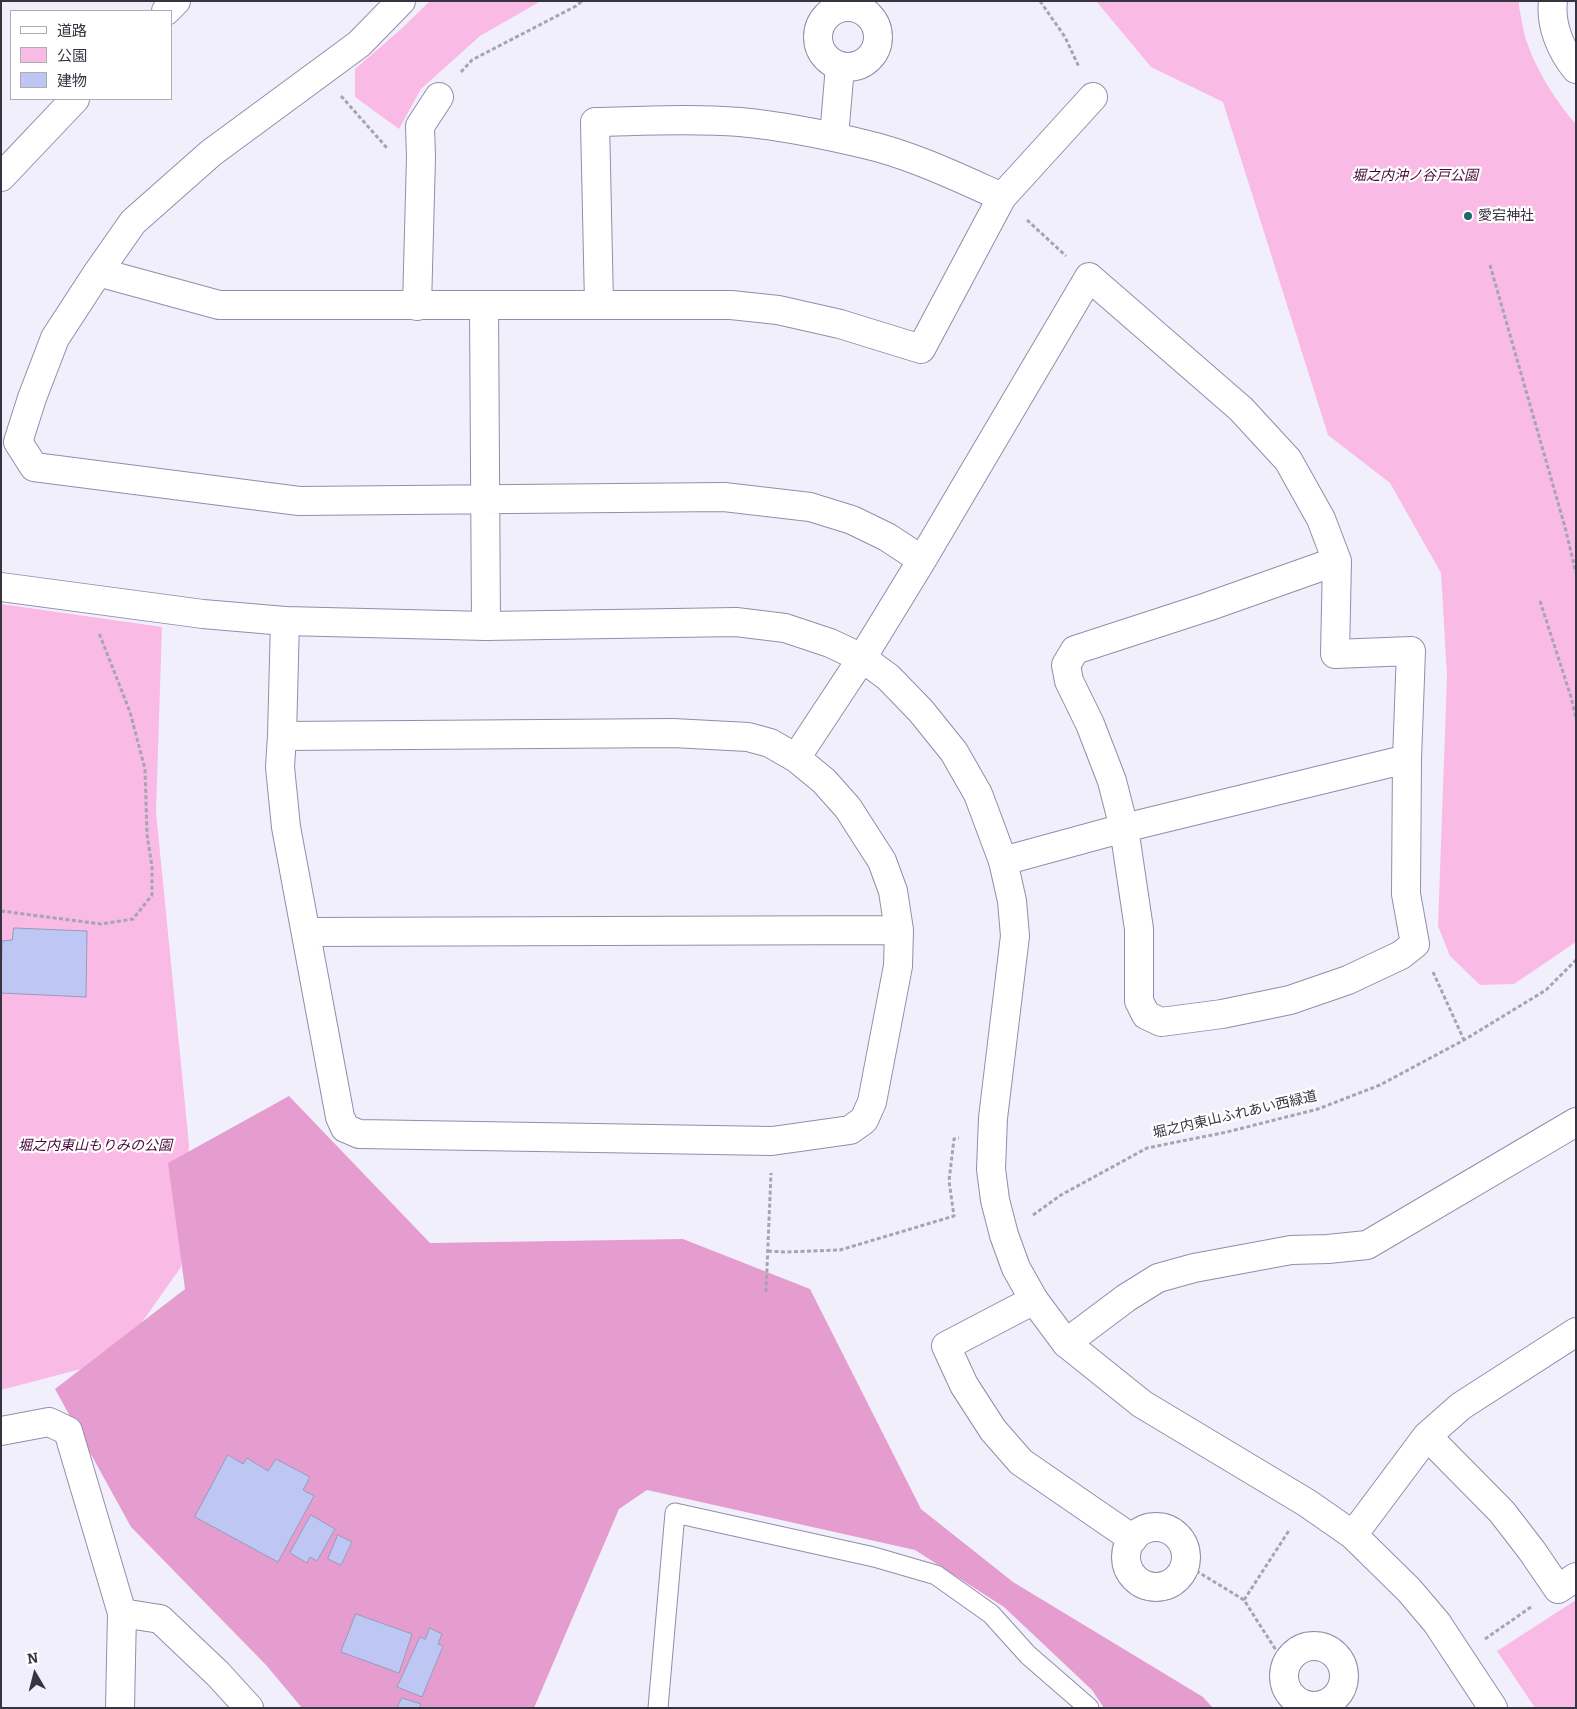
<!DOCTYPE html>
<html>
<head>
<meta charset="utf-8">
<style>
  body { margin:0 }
  #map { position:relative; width:1577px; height:1709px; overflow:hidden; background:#f2effc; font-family:Bitter,"Noto Sans JP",serif }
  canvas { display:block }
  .frame { position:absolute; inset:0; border:2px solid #373340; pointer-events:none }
  .legend { position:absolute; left:10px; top:10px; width:162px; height:90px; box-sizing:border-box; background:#fff; border:1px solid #afadb3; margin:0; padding:6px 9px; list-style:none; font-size:15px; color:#373340 }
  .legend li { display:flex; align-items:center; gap:10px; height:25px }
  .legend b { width:25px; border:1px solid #afadb3 }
  .north { position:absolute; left:10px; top:1649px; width:50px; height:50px; -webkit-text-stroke:4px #fff; paint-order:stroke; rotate:352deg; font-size:14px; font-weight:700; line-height:20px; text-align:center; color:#373340 }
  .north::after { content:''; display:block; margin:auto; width:18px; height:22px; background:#373340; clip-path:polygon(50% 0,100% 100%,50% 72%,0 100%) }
</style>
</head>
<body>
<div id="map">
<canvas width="1577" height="1709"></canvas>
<div class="frame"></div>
<ul class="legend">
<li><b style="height:6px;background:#fff"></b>道路</li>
<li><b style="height:14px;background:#fabae6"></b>公園</li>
<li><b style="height:14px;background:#bec6f3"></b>建物</li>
</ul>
<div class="north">N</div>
</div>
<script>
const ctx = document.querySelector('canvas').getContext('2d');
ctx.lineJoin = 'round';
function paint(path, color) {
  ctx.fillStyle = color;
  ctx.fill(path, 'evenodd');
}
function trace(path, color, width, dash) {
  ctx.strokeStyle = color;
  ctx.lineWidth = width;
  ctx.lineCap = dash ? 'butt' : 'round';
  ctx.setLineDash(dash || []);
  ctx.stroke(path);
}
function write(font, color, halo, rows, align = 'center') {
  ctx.font = font + ' Bitter,"Noto Sans JP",serif';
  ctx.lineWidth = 4.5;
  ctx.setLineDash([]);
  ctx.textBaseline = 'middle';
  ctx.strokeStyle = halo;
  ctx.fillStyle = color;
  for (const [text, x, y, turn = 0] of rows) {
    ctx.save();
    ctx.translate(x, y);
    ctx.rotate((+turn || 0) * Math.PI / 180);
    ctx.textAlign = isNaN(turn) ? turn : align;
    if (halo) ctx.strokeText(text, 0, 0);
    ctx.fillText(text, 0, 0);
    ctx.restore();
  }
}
const green = new Path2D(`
  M 430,1 L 541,1 L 480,36 L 421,89 L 399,129 L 355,97 L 355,69 L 399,31 Z
  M 1096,1 L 1519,1 L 1519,7 C 1522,19 1523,33 1528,45 C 1537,71 1557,103 1576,124 L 1576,942 L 1514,984 L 1480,985 L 1450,956 L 1438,926 L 1447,676 L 1441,573 L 1390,483 L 1328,435 L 1223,102 L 1151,67 Z
  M 1,604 L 162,627 L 156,812 L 189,1145 L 181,1267 L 138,1328 L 81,1369 L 1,1390 Z
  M 1576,1600 L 1576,1708 L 1535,1708 L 1497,1651 Z`);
const forest = new Path2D(`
  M 289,1096 L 430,1243 L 683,1239 L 810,1289 L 921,1509 L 1013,1582 L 1203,1697 L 1213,1708 L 1104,1708 L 1092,1690 L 1004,1607 L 915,1550 L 647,1490 L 619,1509 L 534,1708 L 302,1708 L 266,1665 L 131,1527 L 55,1389 L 185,1289 L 168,1163 Z`);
const building = new Path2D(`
  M 14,928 L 87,931 L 86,997 L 1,993 L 2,941 L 12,940 Z
  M 228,1455 L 243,1464 L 247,1458 L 268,1471 L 276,1459 L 310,1477 L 303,1490 L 314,1496 L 278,1562 L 195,1517 Z
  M 311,1515 L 335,1529 L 317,1561 L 310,1557 L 307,1563 L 290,1553 Z
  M 338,1535 L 352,1542 L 341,1565 L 328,1559 Z
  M 356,1614 L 412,1634 L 399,1673 L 341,1652 Z
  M 430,1628 L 442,1634 L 438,1644 L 443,1646 L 422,1697 L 397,1687 L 420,1637 L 425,1639 Z
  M 402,1698 L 421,1704 L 419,1708 L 397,1708 Z`);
const path = new Path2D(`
  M 1040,1 L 1065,37 L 1079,67
  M 842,8 L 843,1
  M 461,72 L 472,60 L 576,6 L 582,1
  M 341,96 L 387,148
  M 1027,220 L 1066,256
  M 1490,265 L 1565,527 L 1576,573
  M 1540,601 L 1571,697 L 1576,718
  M 1,911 L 101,924 L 133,919 L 152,895 L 152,867 L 147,834 L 145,769 L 130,712 L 99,633
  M 1433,972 L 1464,1040
  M 1033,1215 L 1061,1195 L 1147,1148 L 1227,1132 L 1318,1109 L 1380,1085 L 1464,1040 L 1546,990 L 1576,960
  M 768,1251 L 785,1252 L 840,1250 L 954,1216 L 949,1181 L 954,1139 L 959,1138
  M 766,1292 L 771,1173
  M 1185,1564 L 1244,1600 L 1286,1666
  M 1244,1600 L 1290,1529
  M 1485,1639 L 1531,1607`);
const service = new Path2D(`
  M 658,1708 L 675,1513 L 874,1557 L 936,1575 L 991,1614 L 1028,1655 L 1089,1708`);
const minor = new Path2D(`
  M 1553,1 C 1550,25 1561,51 1576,69
  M818 37a30 30 0 1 1 60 0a30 30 0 1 1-60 0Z
  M 834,137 L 840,66
  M 98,272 L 133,222 L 211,153 L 359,44 L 401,1
  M 599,304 L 595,122 C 643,121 692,118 740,122 C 781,126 823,134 864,144 C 912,155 957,177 1002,197
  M 484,305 L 731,305 L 778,310 L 840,324 L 921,349 L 1002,197 L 1093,97
  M 417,306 L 421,157 L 420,126 L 439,97
  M 922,560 L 1089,277 L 1241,409 L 1288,460 L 1321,519 L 1337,561 L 1207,607 L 1075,650 L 1066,665 L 1069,681 L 1090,724 L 1112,781 L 1124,828 L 1139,929 L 1139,1001 L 1146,1015 L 1161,1022 L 1222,1014 L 1290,1000 L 1348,980 L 1401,955 L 1415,944 L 1406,894 L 1407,759 L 1411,651 L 1335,654 L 1337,561
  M 486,626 L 484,305 L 219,305 L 98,272 L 55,338 L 32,398 L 18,442 L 34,467 L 299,501 L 724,497 L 810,507 L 852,520 L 887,537 L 922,560 L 862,658 L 796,758
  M 282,736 L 673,733 L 748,737 L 770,743 L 796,758 L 824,781 L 848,808 L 882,861 L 893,891 L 899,930 L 898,966 L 872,1102 L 864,1120 L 850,1130 L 772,1141 L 359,1134 L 345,1128 L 340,1117 L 286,827 L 280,767 L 282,736 L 285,621
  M 1003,861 L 1124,828 L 1407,759
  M 306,932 L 899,930
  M 1034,1300 L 946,1346 L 964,1385 L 993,1430 L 1021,1462 L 1133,1539
  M 1066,1343 L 1126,1298 L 1158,1278 L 1194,1268 L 1291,1250 L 1328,1249 L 1367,1245 L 1576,1122
  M 1,1431 L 49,1422 L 68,1431 L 122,1613 L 120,1708
  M 1427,1436 L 1461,1406 L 1576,1332
  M1126 1557a30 30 0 1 1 60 0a30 30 0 1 1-60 0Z
  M 1353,1535 L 1427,1436 L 1502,1512 L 1532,1551 L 1558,1589 L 1576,1577
  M 122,1613 L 160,1619 L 218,1674 L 249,1708
  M1284 1676a30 30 0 1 1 60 0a30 30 0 1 1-60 0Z`);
const tertiary = new Path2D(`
  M 166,11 L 176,1
  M 1,177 L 75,99
  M 1,587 L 203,614 L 285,621 L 486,626 L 736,622 L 785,628 L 830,643 L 862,658 L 888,677 L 921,711 L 954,752 L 978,794 L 1003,861 L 1012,901 L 1015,936 L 993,1118 L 991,1169 L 995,1200 L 1004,1235 L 1016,1268 L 1034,1300 L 1066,1343 L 1142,1404 L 1307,1503 L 1353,1535 L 1409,1590 L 1437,1623 L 1493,1708`);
const markers = [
  [1468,216,5,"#1b696a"]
];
const parkNames = [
  ["堀之内沖ノ谷戸公園",1415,176],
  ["堀之内東山もりみの公園",95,1146]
];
const poiNames = [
  ["愛宕神社",1478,216]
];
const streetNames = [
  ["堀之内東山ふれあい西緑道",1235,1115,-13]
];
paint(green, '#fabae6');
paint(forest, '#e59dd0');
paint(building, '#bec6f3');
trace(building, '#979cbb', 1);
trace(service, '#948caa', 21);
trace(minor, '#948caa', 30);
trace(tertiary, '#948caa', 30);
trace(path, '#a7a4b1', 3, [4, 2.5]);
trace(service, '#fff', 19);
trace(minor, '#fff', 28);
trace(tertiary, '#fff', 28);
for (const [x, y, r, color] of markers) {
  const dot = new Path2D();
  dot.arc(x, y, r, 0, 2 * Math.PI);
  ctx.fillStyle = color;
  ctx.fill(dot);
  trace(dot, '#fff', 2);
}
write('italic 14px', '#48083b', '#fff', parkNames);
write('14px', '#373340', '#fff', poiNames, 'left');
write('14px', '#373340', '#fff', streetNames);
</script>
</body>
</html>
